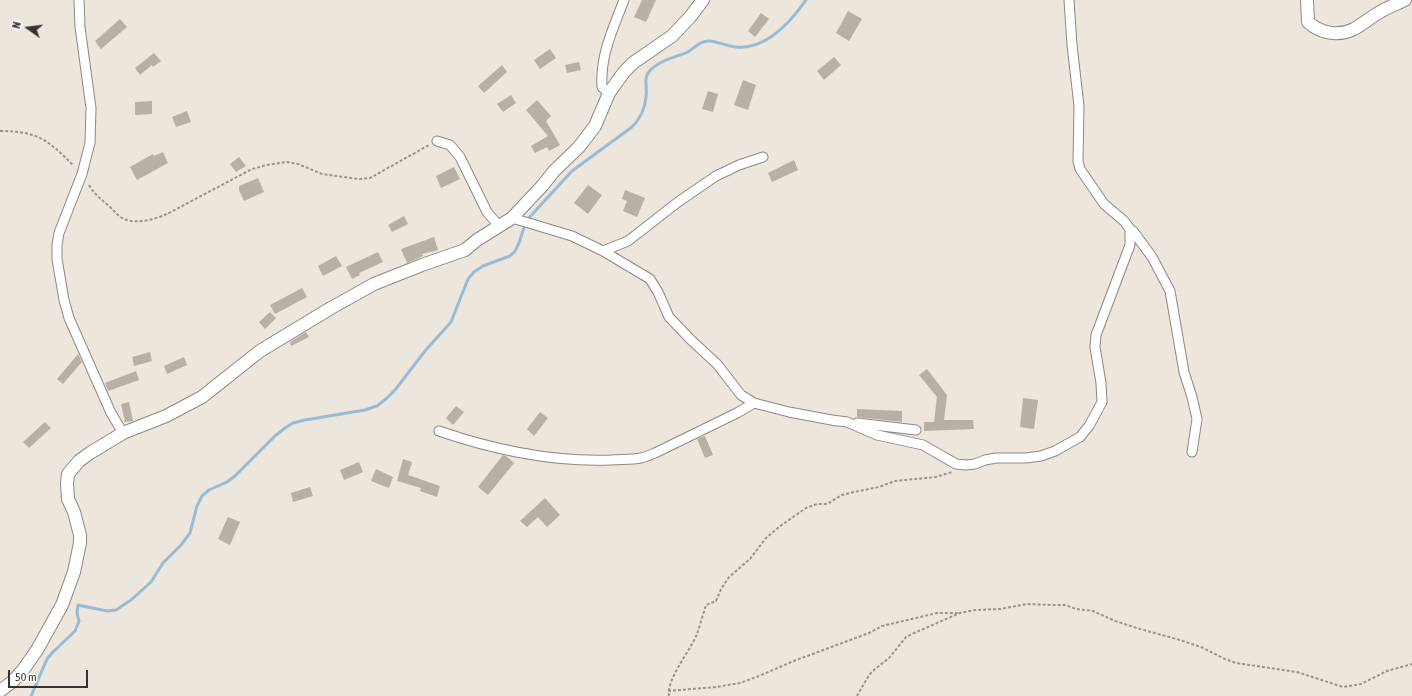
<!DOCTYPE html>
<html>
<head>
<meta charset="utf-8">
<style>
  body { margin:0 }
  #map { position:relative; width:1412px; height:696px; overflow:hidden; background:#ece6dd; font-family:"Asap Condensed",sans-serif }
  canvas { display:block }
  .north { position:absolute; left:8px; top:8px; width:40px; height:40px; -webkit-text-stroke:3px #fff; paint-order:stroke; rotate:284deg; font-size:11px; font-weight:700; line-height:16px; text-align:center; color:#35332f }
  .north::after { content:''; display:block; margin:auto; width:14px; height:18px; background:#35332f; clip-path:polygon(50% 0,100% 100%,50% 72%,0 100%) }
  .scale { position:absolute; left:8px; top:670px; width:80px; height:18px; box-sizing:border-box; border:2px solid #35332f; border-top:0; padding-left:5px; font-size:12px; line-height:14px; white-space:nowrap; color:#35332f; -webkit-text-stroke:3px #fff; paint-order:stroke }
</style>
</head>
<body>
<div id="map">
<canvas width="1412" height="696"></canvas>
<div class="north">N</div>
<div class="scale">50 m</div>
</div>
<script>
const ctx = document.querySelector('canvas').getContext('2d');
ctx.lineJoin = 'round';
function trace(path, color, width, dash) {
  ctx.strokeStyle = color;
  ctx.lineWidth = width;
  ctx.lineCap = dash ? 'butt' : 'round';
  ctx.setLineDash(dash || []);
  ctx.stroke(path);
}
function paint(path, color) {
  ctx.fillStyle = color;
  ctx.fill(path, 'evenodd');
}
const stream = new Path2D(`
  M 31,696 L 47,659 L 53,652 L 75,631 L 79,621 L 77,613 L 78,605 L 107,611 L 116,610 L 131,600 L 151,582 L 163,563 L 181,545 L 190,533 L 197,506 L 202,496 L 209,490 L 227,482 L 235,476 L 275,436 L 285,428 L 293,423 L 305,420 L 365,410 L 377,406 L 387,398 L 395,390 L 425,351 L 451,322 L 468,279 L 474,272 L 483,266 L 510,256 L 515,251 L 519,243 L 526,221 L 572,171 L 632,127 C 640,119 645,109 646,97 C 648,85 641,76 654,67 C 663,59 677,57 688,52 C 695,47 700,41 709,41 C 716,41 727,46 736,47 C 766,50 790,23 806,0`);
const building = new Path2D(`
  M 642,0 L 656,0 L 646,22 L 634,17 Z
  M 848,11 L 862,19 L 849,41 L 836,33 Z
  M 761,13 L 769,19 L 755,37 L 748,31 Z
  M 120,19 L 127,27 L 101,49 L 95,41 Z
  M 550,49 L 556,58 L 540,69 L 534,60 Z
  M 154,53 L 161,61 L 153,67 L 152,65 L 140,75 L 135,68 Z
  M 834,57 L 841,65 L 824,80 L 817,71 Z
  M 579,62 L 581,70 L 567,73 L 565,65 Z
  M 502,65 L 507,72 L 484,93 L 478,86 Z
  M 743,80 L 756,85 L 748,110 L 734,105 Z
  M 708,91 L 718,94 L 713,112 L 702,109 Z
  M 511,95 L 516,103 L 503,112 L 497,104 Z
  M 537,100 L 551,116 L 546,121 L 560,145 L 549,151 L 547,147 L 535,153 L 531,146 L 548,136 L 526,110 Z
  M 152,101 L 152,114 L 135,115 L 135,102 Z
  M 187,111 L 191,122 L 176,127 L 172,117 Z
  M 163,152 L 168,163 L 137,180 L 130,167 L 153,154 L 154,156 Z
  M 239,157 L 246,166 L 236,172 L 230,164 Z
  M 794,160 L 798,170 L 772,182 L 768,173 Z
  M 454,167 L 460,179 L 441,188 L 436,176 Z
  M 258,178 L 264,192 L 244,201 L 239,190 L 239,186 Z
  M 588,185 L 602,195 L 588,214 L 574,203 Z
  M 625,190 L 645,198 L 637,217 L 623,211 L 627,201 L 622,199 Z
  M 404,216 L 408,224 L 392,232 L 388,225 Z
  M 434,237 L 438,250 L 422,254 L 423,256 L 407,263 L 401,249 Z
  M 378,252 L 383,262 L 359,273 L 360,275 L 352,279 L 346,267 Z
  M 336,256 L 342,266 L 323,276 L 318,266 Z
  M 302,288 L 307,297 L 275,314 L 270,305 Z
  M 270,312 L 276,318 L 265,329 L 259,322 Z
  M 306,332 L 309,337 L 291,346 L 290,342 Z
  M 150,352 L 152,361 L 134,366 L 132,357 Z
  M 78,354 L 82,362 L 63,384 L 57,379 Z
  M 184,357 L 187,365 L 167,374 L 164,366 Z
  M 927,369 L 947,395 L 944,420 L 973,420 L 974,429 L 924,431 L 924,422 L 934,422 L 937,397 L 919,375 Z
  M 136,371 L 139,380 L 108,391 L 105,383 Z
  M 1023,398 L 1038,400 L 1034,429 L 1020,427 Z
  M 129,402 L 133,421 L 125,422 L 121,404 Z
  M 456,406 L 464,412 L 453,425 L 446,418 Z
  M 857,409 L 902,411 L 902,422 L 857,417 Z
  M 540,412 L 548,418 L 534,436 L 527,429 Z
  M 45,422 L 51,428 L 29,448 L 23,442 Z
  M 705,436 L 713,455 L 705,458 L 697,439 Z
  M 503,455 L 506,456 L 514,463 L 488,495 L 478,487 Z
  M 403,459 L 412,462 L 408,475 L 440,486 L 437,497 L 420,491 L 421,488 L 397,481 Z
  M 359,462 L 363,472 L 344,480 L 340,470 Z
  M 376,469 L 393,477 L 389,488 L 371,481 Z
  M 310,487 L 313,496 L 293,502 L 291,493 Z
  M 545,498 L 560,515 L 547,527 L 538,517 L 527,527 L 520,521 Z
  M 228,517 L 240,522 L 230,545 L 218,539 Z`);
const path = new Path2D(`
  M 0,131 C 38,131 48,140 74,166
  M 89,185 C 95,195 101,199 110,207 C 113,210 116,213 119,216 C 132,226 153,220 167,214 L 252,169 L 267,165 L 287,162 L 298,164 L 322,174 L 358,179 L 370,178 L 429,145
  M 668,691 L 716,687 L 740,683 L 759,676 L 796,660 L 810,655 L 869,633 L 882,626 L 937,613 L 958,613
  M 669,696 C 666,680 690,651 697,634 C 700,625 703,614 706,605 L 716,601 L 721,589 L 729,577 L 750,559 L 766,538 L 779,527 L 806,508 L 817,504 L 827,504 L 842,495 L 854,492 L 879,487 L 895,481 L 936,477 L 952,472
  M 857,696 L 869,675 L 875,669 L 889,658 L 906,637 L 912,634 L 960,613 L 975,610 L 1000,609 L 1027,604 L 1052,605 L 1065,605 L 1076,609 L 1093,611 L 1115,621 L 1140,629 L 1180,640 L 1201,647 L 1225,659 L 1236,663 L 1297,672 L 1343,687 L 1361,684 L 1387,671 L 1412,664`);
const minor = new Path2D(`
  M 79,0 L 80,27 L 91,108 L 90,143 L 82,174 L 59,233 L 57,245 L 57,259 L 64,300 L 69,318 L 111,413 L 123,433
  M 609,93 L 602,87 C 600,55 613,29 624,0
  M 437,141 L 450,145 L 460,157 L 487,212 L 499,226
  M 512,218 L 572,236 L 603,251 L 650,279 L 658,292 L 669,317 L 691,340 L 717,364 L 741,395 L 754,403 L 789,412 L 837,421
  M 1130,229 L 1133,231 L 1152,257 L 1170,291 L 1184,372 L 1192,397 L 1197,419 L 1192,452
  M 603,251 L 628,241 L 678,202 L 716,176 L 739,165 L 763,157
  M 832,420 L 847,422 L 877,435 L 923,445 L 956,464 L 966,465 L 975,464 L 985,460 L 996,458 L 1026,458 L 1041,456 L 1055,451 L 1080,437 L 1089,426 L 1102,402 L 1101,383 L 1095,347 L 1096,335 L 1130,245 L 1130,229 L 1124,221 L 1104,204 L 1080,169 L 1078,161 L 1079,106 L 1072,45 L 1069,0
  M 857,423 L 916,430
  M 439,431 C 494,450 552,462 610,460 C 620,459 631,460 641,458 C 645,457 650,455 655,453 L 737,413 L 754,403`);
const tertiary = new Path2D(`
  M 1307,0 L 1308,22 C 1320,33 1338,37 1354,29 C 1363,24 1371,17 1380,12 C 1388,7 1397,4 1405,0
  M 0,691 L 12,682 L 23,670 L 37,650 L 62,605 L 74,572 L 80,543 L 80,535 L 74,512 L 68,499 L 67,483 L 68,474 L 79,461 L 90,453 L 123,433 L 166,416 L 202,397 L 260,351 L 331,308 L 374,284 L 422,265 L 465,250 L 477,240 L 512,218 L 543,185 L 554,171 L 579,147 L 595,126 L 609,93 L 624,72 L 633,63 L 672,36 L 690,17 L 703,0`);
trace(stream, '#99bcd6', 3);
paint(building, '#b6b0a7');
trace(minor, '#8e8980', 11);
trace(tertiary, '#8e8980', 14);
trace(path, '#99948e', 2, [3, 2]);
trace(minor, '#fff', 9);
trace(tertiary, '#fff', 12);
</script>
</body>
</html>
